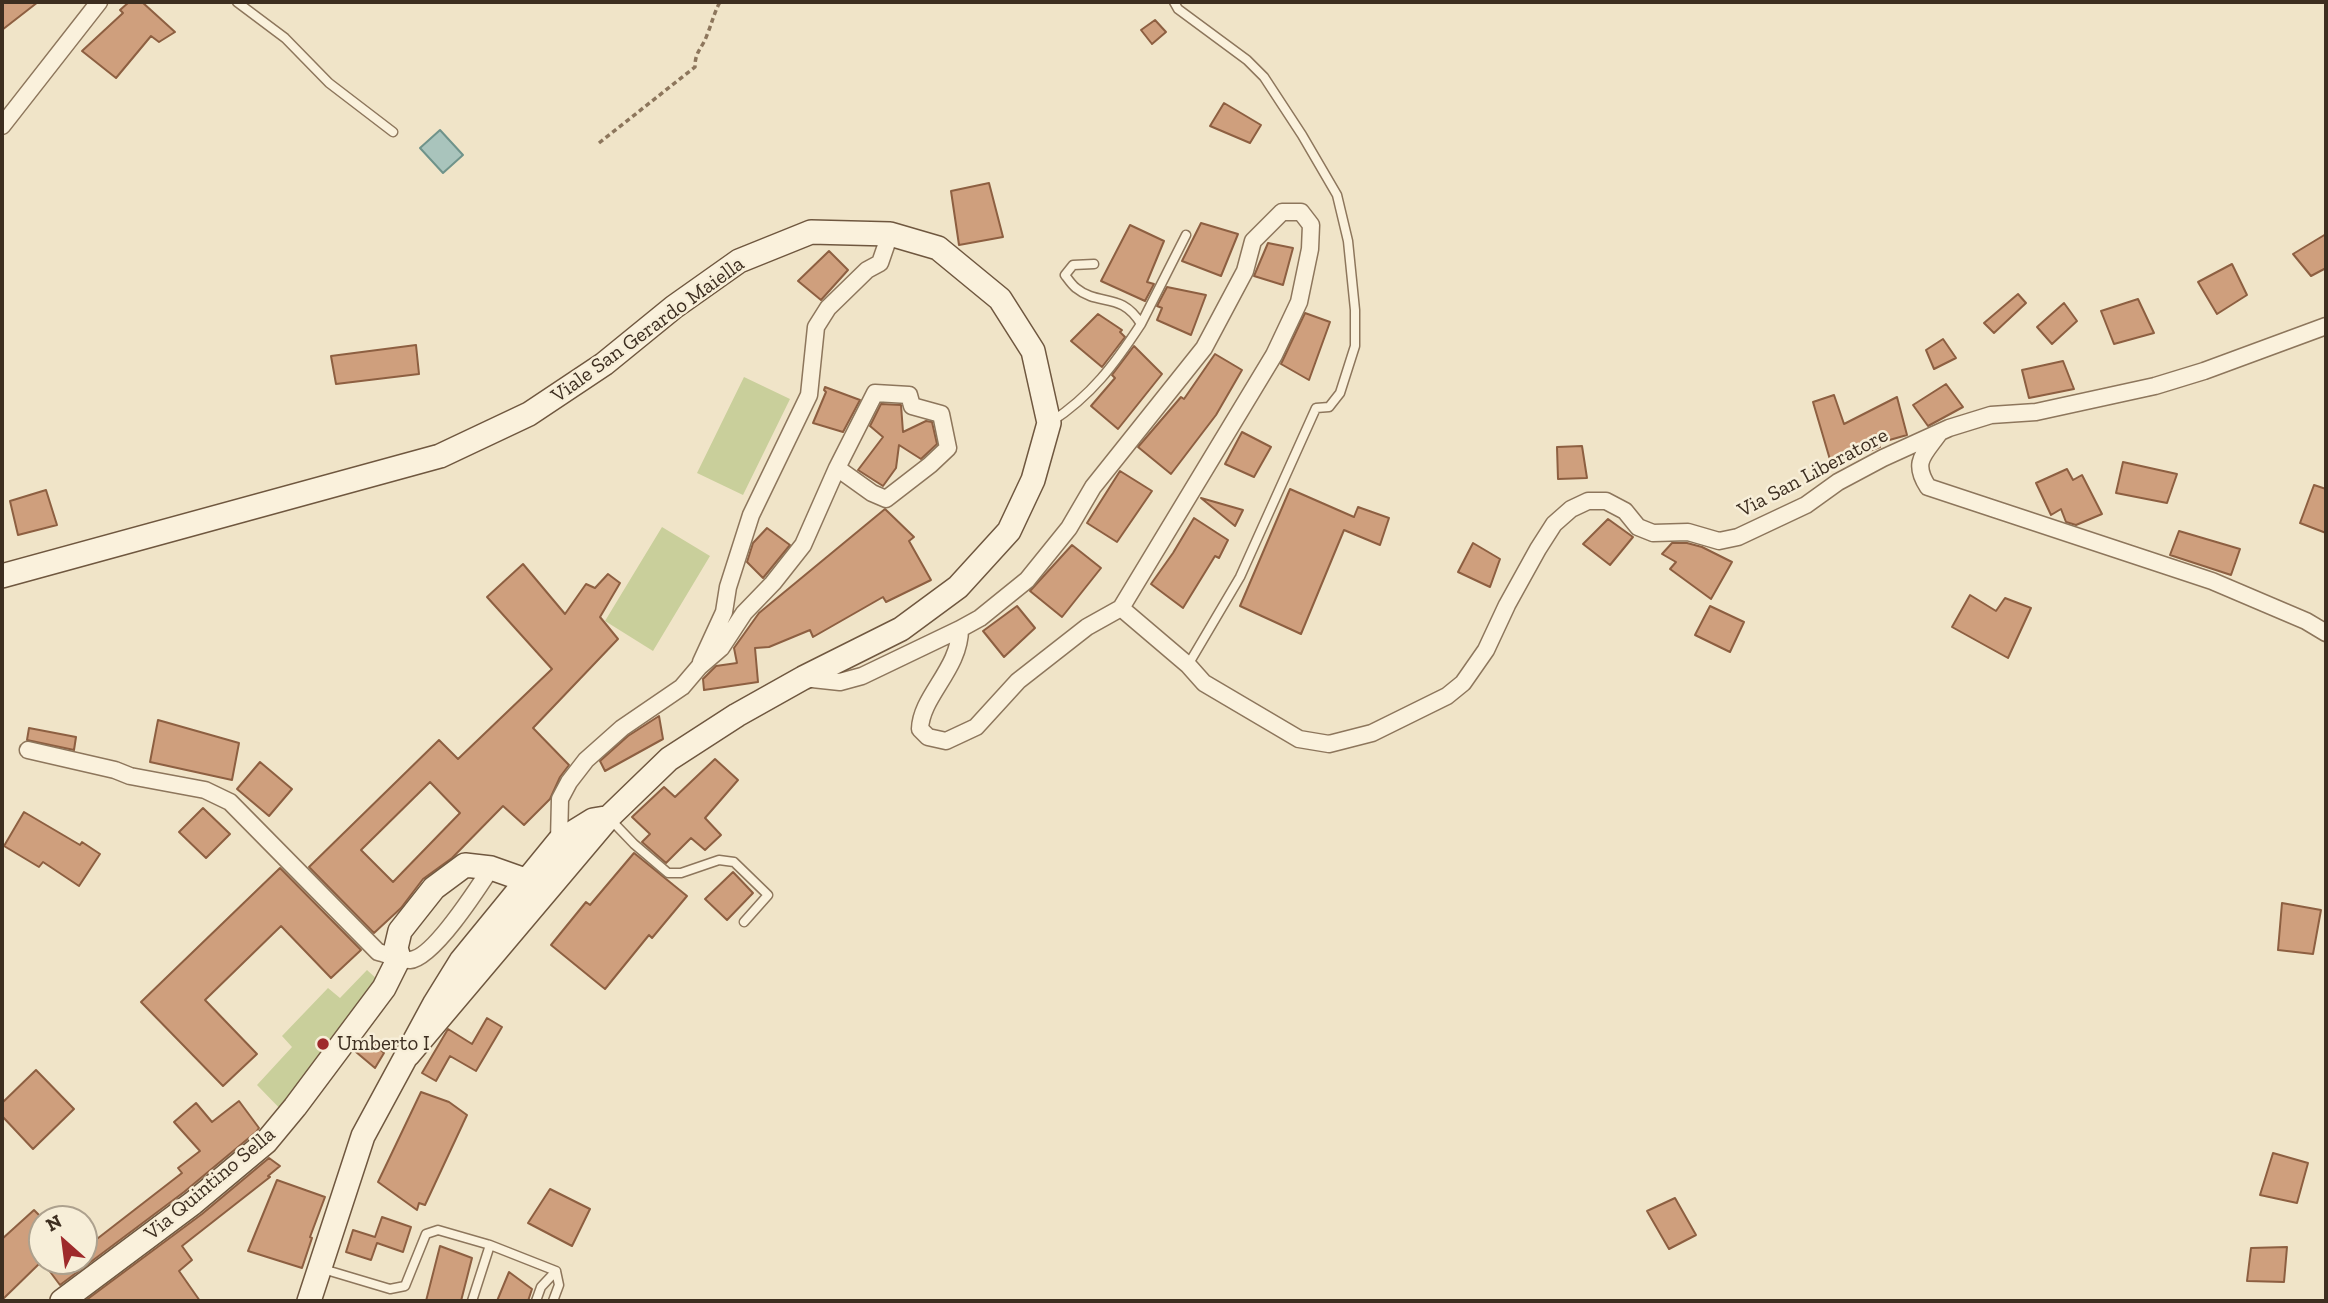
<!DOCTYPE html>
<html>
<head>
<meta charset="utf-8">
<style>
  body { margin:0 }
  #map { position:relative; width:2328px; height:1303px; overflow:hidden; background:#f0e4c8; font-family:"Zilla Slab",serif }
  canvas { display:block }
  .frame { position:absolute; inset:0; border:4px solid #3d2e20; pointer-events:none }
  .north { position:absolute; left:28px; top:1205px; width:70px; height:70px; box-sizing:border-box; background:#f7eed8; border:2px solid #ada18e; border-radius:50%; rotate:332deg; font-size:19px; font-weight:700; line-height:28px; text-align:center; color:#3d2e20 }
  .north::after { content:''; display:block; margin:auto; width:24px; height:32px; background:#9e2a2b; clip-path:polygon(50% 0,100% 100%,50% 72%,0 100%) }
</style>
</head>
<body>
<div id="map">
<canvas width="2328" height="1303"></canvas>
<div class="frame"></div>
<div class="north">N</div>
</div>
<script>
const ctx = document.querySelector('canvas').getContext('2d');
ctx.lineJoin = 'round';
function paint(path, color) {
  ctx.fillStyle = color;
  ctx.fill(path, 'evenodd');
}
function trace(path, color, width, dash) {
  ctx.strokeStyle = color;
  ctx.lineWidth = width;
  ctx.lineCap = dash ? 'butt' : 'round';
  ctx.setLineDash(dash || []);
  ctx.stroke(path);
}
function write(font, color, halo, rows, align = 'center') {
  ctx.font = font + ' "Zilla Slab",serif';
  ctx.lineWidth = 5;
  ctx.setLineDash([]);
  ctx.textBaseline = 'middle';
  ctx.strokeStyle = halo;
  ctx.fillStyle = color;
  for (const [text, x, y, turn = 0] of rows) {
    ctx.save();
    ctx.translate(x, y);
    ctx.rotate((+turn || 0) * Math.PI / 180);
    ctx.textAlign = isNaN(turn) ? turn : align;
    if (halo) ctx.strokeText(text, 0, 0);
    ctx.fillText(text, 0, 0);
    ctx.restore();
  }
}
const green = new Path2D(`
  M 744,377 L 790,399 L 743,495 L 697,473 Z
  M 662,527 L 710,556 L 653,651 L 605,621 Z
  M 367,970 L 379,981 L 290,1119 L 257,1085 L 292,1047 L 282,1036 L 328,988 L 340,998 Z`);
const water = new Path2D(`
  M 440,130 L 463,155 L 443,173 L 420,148 Z`);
const building = new Path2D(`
  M 2,2 L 38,2 L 2,30 Z
  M 129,2 L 142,2 L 175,32 L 159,42 L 151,36 L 116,78 L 82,51 L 123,13 L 120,10 Z
  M 1155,20 L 1166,32 L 1152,44 L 1141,30 Z
  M 1224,103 L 1261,125 L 1250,143 L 1210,126 Z
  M 989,183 L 1003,237 L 959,245 L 951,191 Z
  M 1201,223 L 1238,234 L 1221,276 L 1182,261 Z
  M 1130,225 L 1164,241 L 1147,282 L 1154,284 L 1145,301 L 1101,281 Z
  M 2326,234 L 2326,268 L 2311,276 L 2293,254 Z
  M 1268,243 L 1293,248 L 1283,285 L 1254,276 Z
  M 829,251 L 848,270 L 821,300 L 798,281 Z
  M 2232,264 L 2247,295 L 2217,314 L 2198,282 Z
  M 1167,287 L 1206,295 L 1191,335 L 1157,320 L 1162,308 L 1157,306 Z
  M 2018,294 L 2026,303 L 1994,333 L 1984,323 Z
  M 2138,299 L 2154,333 L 2114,344 L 2101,311 Z
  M 2064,303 L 2077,321 L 2052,344 L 2037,327 Z
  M 1305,313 L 1330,322 L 1309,380 L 1281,364 Z
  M 1098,314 L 1122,330 L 1120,332 L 1125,337 L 1102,367 L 1071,341 Z
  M 1943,339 L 1956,358 L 1934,369 L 1926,350 Z
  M 416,345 L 419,374 L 336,384 L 331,356 Z
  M 1134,346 L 1162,374 L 1118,429 L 1091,406 L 1115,378 L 1112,375 Z
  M 1215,354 L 1242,370 L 1216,415 L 1171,474 L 1138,447 L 1181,397 L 1184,399 Z
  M 2063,361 L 2074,389 L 2029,398 L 2022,370 Z
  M 1946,384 L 1963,407 L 1928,426 L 1913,405 Z
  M 825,387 L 860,400 L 843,432 L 813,423 L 826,392 L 824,390 Z
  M 1834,395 L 1844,424 L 1897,397 L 1907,435 L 1879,443 L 1880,447 L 1866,452 L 1831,463 L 1813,402 Z
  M 881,404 L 901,405 L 903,432 L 926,421 L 932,422 L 937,444 L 921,459 L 899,445 L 896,468 L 883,486 L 858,470 L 883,437 L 870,426 Z
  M 1242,432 L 1271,447 L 1254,477 L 1225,464 Z
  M 1582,446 L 1587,478 L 1558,479 L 1557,447 Z
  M 2123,462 L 2177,474 L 2167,503 L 2116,493 Z
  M 2067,469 L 2073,480 L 2082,475 L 2102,514 L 2076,525 L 2066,522 L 2061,509 L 2051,515 L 2036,483 Z
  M 1120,471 L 1152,491 L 1117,542 L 1087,523 Z
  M 2314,485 L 2326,489 L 2326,533 L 2300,523 Z
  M 1290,489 L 1354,517 L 1358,507 L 1389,518 L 1380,545 L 1344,530 L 1301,634 L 1240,606 Z
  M 46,490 L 57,525 L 18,535 L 10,501 Z
  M 1201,498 L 1243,510 L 1235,526 Z
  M 885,509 L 914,537 L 909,541 L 931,580 L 886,602 L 883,597 L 813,637 L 810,630 L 769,647 L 755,648 L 758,682 L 704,690 L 703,679 L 716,666 L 737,663 L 734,648 L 759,613 Z
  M 1194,518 L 1228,540 L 1219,558 L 1215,556 L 1183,608 L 1151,584 L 1173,553 Z
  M 1608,519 L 1633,537 L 1610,565 L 1583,544 Z
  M 767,528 L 790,545 L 763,578 L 747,562 L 753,543 Z
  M 2179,531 L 2240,549 L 2231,575 L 2170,555 Z
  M 1473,543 L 1500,559 L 1490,587 L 1458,572 Z
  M 1672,543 L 1687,543 L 1702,547 L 1732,562 L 1711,599 L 1670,569 L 1676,562 L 1662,554 Z
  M 1072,545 L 1101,568 L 1062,617 L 1030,591 Z
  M 523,564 L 565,614 L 586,584 L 595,588 L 608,574 L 620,583 L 600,617 L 618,639 L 533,728 L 569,765 L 560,777 L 550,799 L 524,825 L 503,806 L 452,858 L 423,879 L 401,908 L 374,933 L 309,867 L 439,740 L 458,759 L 552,669 L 487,597 ZM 430,782 L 460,813 L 393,882 L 361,850 Z
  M 1970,595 L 1996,611 L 2005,598 L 2031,608 L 2008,658 L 1952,627 Z
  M 1017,606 L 1035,628 L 1004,657 L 983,631 Z
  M 1710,606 L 1744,622 L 1730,652 L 1695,635 Z
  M 659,716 L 663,739 L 605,771 L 600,761 L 628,736 Z
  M 158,720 L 239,743 L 232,780 L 150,762 Z
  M 29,728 L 76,737 L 74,750 L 27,740 Z
  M 715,759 L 738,780 L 705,818 L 721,835 L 705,850 L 691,838 L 666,863 L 642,842 L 650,834 L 632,817 L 664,787 L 675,797 Z
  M 260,762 L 292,789 L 269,816 L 237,789 Z
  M 203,808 L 230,834 L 206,858 L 179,832 Z
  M 24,812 L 80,845 L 82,842 L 100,854 L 79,886 L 43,862 L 39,867 L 4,846 Z
  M 634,853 L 687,896 L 652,938 L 649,935 L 605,989 L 551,945 L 586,902 L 590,905 Z
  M 280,868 L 361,950 L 331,978 L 281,926 L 205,1000 L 257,1054 L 223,1086 L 141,1002 Z
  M 733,872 L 753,893 L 727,920 L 705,899 Z
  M 2282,903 L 2321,910 L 2313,954 L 2278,950 Z
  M 487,1018 L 502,1027 L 476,1071 L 450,1056 L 436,1081 L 422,1073 L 448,1029 L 472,1044 Z
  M 370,1039 L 384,1053 L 375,1068 L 356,1052 Z
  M 36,1070 L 74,1109 L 33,1149 L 2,1116 L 2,1103 Z
  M 421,1092 L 449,1102 L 467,1115 L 425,1205 L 419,1203 L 417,1210 L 378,1182 Z
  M 239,1101 L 259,1128 L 256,1132 L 184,1192 L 60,1285 L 42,1261 L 2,1300 L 2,1239 L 34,1210 L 42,1218 L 42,1261 L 84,1261 L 84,1249 L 182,1173 L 178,1168 L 200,1151 L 174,1122 L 196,1103 L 212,1122 Z
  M 2273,1153 L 2308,1163 L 2297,1203 L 2260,1195 Z
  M 269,1158 L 280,1166 L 268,1176 L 270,1177 L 182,1246 L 192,1260 L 179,1271 L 200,1301 L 85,1301 L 202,1214 Z
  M 277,1180 L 325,1197 L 310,1237 L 312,1238 L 302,1268 L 248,1251 Z
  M 550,1189 L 590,1209 L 572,1246 L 528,1223 Z
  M 1675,1198 L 1696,1235 L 1669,1249 L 1647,1211 Z
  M 382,1217 L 411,1227 L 403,1252 L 377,1243 L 371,1260 L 346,1252 L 353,1230 L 375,1237 Z
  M 440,1246 L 472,1258 L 461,1301 L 426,1301 Z
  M 2287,1247 L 2284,1282 L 2247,1281 L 2251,1248 Z
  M 509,1272 L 532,1289 L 528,1301 L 497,1301 Z`);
const path = new Path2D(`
  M 599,143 L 695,67 C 695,51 702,49 707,35 C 712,23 714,13 720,2`);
const lane = new Path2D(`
  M 237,2 L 285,38 L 329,83 L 393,132
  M 1174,2 L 1178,9 L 1247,60 L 1264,77 L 1302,135 L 1337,195 L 1348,241 L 1355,310 L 1355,346 L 1340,393 L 1329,407 L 1316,408 L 1240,577 L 1188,665
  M 1141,324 L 1186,235
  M 1051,422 C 1092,395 1114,365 1141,324 C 1121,291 1099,307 1076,288 C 1072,285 1068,279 1065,275 L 1073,265 L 1094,264
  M 610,819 L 634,844 L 668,873 L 681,873 L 719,860 L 734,862 L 768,895 L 744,922
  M 490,1245 L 556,1271 L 541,1287 L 536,1301
  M 323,1269 L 390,1289 L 405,1286 L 426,1234 L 438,1230 L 490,1245 L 472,1301
  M 553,1301 L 559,1285 L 556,1271`);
const street = new Path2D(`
  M 2,126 L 99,2
  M 1940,432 C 1925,454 1911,461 1928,487 L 2212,581 L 2306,621 L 2326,633
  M 960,629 L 980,618 L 1027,580 L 1069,528 L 1093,487 L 1204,348 L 1245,271 L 1253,241 L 1282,212 L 1301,212 L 1311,225 L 1310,249 L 1299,302 L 1274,355 L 1121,608
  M 701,662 L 724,612 L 728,587 L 751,515 L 809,395 L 816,327 L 828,308 L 867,270 L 880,263 L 890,234
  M 803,678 L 840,682 L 862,676 L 960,629 C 960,669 921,696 920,729 L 928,737 L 946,741 L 976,727 L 1018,681 L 1087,627 L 1121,608 L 1188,665 L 1204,683 L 1299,739 L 1329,744 L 1372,733 L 1447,696 L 1463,683 L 1486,650 L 1507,605 L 1538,549 L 1554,524 L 1571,509 L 1588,501 L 1606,501 L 1625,511 L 1638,527 L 1653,533 L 1688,532 L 1719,541 L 1738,537 L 1806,505 L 1838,482 L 1883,458 L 1949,428 L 1991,415 L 2036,412 L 2155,386 L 2204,371 L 2326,326
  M 28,750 L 115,770 L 130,776 L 205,790 L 230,802 L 378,952 C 387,954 400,960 410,960 C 433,958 478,888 491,868
  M 559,841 L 560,799 L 569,782 L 586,760 L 622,728 L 682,687 L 699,667 L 721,648 L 744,613 L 773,583 L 803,545 L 837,468 L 875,393 L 909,395 L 912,406 L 941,414 L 948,448 L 930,465 L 886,499 L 872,493 L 837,468`);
const secondary = new Path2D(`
  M 2,576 L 440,456 L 529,414 L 604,364 L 674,307 L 739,261 L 811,232 L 890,234 L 938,248 L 1000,299 L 1033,351 L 1049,423 L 1033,480 L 1009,531 L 958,587 L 901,629 L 803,678 L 737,715 L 669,759 L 609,817 L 408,1055
  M 62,1301 L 193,1203 L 266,1142 L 295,1107 L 384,988 L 399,958 L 396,948 L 400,931 L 434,888 L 465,865 L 491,868 L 525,880
  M 309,1301 L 363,1136 L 435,1003 L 461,961 L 559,841 L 593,820 L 605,818`);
const markers = [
  [323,1044,7,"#9e2a2b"]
];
const streetNames = [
  ["Viale San Gerardo Maiella",648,330,-36],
  ["Via San Liberatore",1813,473,-28],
  ["Via Quintino Sella",210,1184,-40]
];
const poiNames = [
  ["Umberto I",337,1044]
];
paint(green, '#c9cf9b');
paint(water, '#a9c4bc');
trace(water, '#6f938a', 2);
paint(building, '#cf9f7d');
trace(building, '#8d5f41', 2);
trace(lane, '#8d765c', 11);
trace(street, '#8d765c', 19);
trace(secondary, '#6f573f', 26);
trace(path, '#8d765c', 3.5, [5, 3.5]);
trace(lane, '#faf1dc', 8);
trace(street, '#faf1dc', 16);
trace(secondary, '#faf1dc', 23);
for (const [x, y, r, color] of markers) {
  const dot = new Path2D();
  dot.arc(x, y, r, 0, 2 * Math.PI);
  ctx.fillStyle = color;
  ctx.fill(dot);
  trace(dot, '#f7eed8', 2.5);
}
write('21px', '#3d2e20', '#f7eed8', streetNames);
write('21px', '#3d2e20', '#f7eed8', poiNames, 'left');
</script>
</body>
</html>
